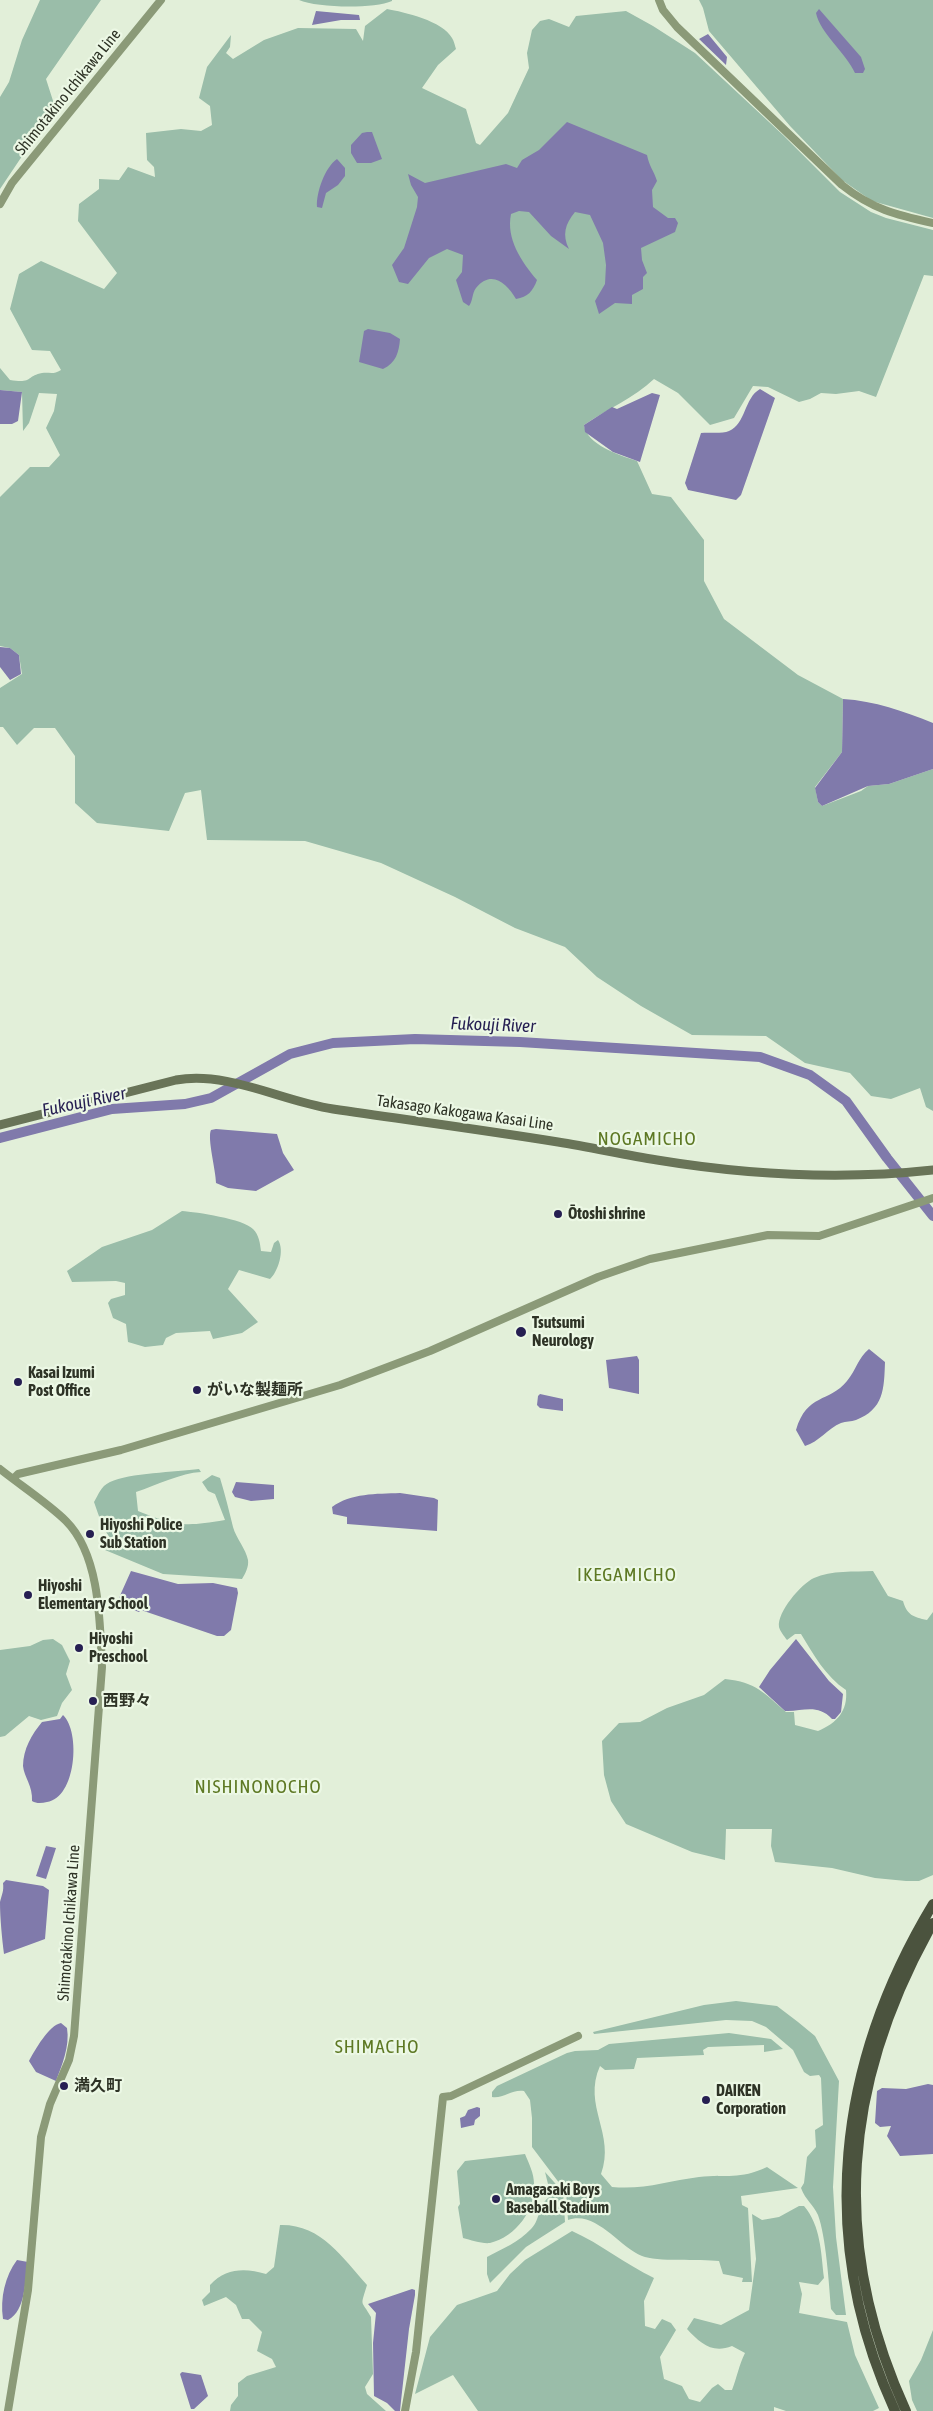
<!DOCTYPE html>
<html>
<head>
<meta charset="utf-8">
<style>
  body { margin:0 }
  canvas { display:block; background:#e2efd9 }
</style>
</head>
<body>
<canvas width="933" height="2411"></canvas>
<script>
const ctx = document.querySelector('canvas').getContext('2d');
ctx.lineJoin = 'round';
function paint(path, color) {
  ctx.fillStyle = color;
  ctx.fill(path, 'evenodd');
}
function trace(path, color, width, dash) {
  ctx.strokeStyle = color;
  ctx.lineWidth = width;
  ctx.lineCap = dash ? 'butt' : 'round';
  ctx.setLineDash(dash || []);
  ctx.stroke(path);
}
function write(font, color, halo, rows, align = 'center') {
  ctx.font = font + ' "Asap Condensed","Noto Sans JP",sans-serif';
  ctx.lineWidth = 4.5;
  ctx.setLineDash([]);
  ctx.textBaseline = 'middle';
  ctx.strokeStyle = halo;
  ctx.fillStyle = color;
  for (const [text, x, y, turn = 0] of rows) {
    ctx.save();
    ctx.translate(x, y);
    ctx.rotate((+turn || 0) * Math.PI / 180);
    ctx.textAlign = isNaN(turn) ? turn : align;
    if (halo) ctx.strokeText(text, 0, 0);
    ctx.fillText(text, 0, 0);
    ctx.restore();
  }
}
const green = new Path2D(`
  M 40,0 L 101,0 L 46,79 L 55,107 L 0,189 L 0,97 L 9,82 L 22,40 Z
  M 299,0 L 392,0 L 392,1 C 374,9 317,8 299,0 Z
  M 699,0 L 933,0 L 933,218 L 872,201 L 842,180 L 790,126 L 709,31 L 703,8 Z
  M 387,9 C 404,12 443,21 452,38 C 454,41 455,46 456,49 L 438,65 L 422,88 L 466,109 L 476,143 L 480,145 L 508,113 L 529,68 L 527,53 L 532,30 L 540,21 L 549,19 L 569,27 L 576,16 L 626,11 L 653,26 L 695,53 L 783,135 L 840,192 L 871,212 L 886,218 L 933,230 L 933,276 L 924,275 L 876,397 L 859,391 L 836,394 L 821,393 L 810,399 L 799,402 L 768,387 L 753,386 L 734,418 L 710,425 L 678,393 L 654,379 C 634,398 607,409 584,425 C 587,445 619,455 637,461 L 652,494 L 671,497 L 704,540 L 704,581 L 724,619 L 798,675 L 843,699 L 842,752 L 815,787 L 818,802 L 822,806 L 861,791 L 868,786 L 889,784 L 933,769 L 933,1111 L 926,1107 L 920,1088 L 891,1099 L 871,1096 L 850,1073 L 805,1063 L 766,1036 L 692,1035 L 641,1006 L 597,977 L 565,947 L 515,928 L 455,897 L 381,863 L 305,841 L 207,840 L 201,790 L 185,793 L 169,831 L 97,823 L 75,803 L 75,756 L 55,728 L 34,728 L 17,745 L 3,727 L 0,727 L 0,688 L 22,674 L 19,655 L 10,648 L 0,646 L 0,497 L 30,467 L 49,467 L 60,455 L 46,428 L 54,411 L 57,394 L 39,393 L 29,423 L 23,431 L 22,392 L 0,390 L 0,368 L 10,380 C 33,384 26,376 42,373 C 50,372 53,375 61,370 L 50,351 L 32,350 L 10,309 L 19,274 L 41,261 L 104,289 L 117,273 L 78,221 L 79,204 L 99,189 L 99,179 L 119,180 L 128,167 L 155,177 L 154,167 L 147,160 L 146,133 L 181,129 L 201,131 L 212,125 L 210,106 L 199,98 L 207,67 L 231,35 L 230,47 L 226,53 L 233,59 L 264,40 L 298,28 L 356,29 L 363,41 L 365,26 Z
  M 182,1211 C 196,1212 244,1219 253,1229 C 259,1235 260,1243 261,1251 L 271,1252 L 274,1243 L 278,1240 C 285,1250 278,1272 270,1279 L 239,1270 L 228,1289 L 258,1322 L 242,1333 L 213,1339 L 210,1331 L 176,1333 L 166,1338 L 163,1345 L 145,1347 L 128,1342 L 126,1324 L 113,1318 L 108,1303 L 111,1299 L 125,1295 L 125,1283 L 116,1281 L 72,1282 L 67,1271 L 102,1247 L 152,1230 Z
  M 199,1469 L 201,1472 C 181,1473 157,1485 136,1492 L 138,1511 C 176,1526 184,1527 225,1520 L 215,1494 L 208,1491 L 202,1482 L 212,1475 L 220,1478 C 225,1494 229,1511 233,1527 C 236,1538 246,1549 248,1560 C 249,1567 245,1574 242,1579 L 163,1574 L 105,1550 L 113,1541 C 103,1531 99,1516 94,1502 C 99,1494 100,1487 110,1482 C 129,1473 176,1472 199,1469 Z
  M 873,1571 L 888,1596 L 903,1601 C 907,1615 913,1617 927,1620 L 933,1612 L 933,1875 L 919,1881 L 906,1881 L 875,1878 L 832,1868 L 775,1862 L 771,1846 L 772,1829 L 726,1829 L 725,1860 L 692,1852 L 626,1824 L 611,1801 L 604,1775 L 602,1741 L 619,1723 L 640,1722 L 667,1708 L 704,1695 L 725,1679 C 756,1682 764,1693 786,1712 L 794,1712 L 795,1725 L 818,1731 C 837,1723 848,1711 846,1690 C 826,1677 813,1654 801,1634 L 795,1634 L 787,1640 C 784,1636 780,1631 779,1627 C 777,1612 801,1584 814,1578 C 831,1570 855,1572 873,1571 Z
  M 53,1639 L 62,1645 L 70,1661 L 66,1674 L 72,1690 L 62,1703 L 57,1716 L 41,1720 L 29,1716 L 5,1736 L 0,1737 L 0,1650 L 30,1646 L 43,1640 Z
  M 736,2001 L 777,2006 L 798,2022 L 815,2036 L 839,2081 L 833,2187 L 836,2237 L 846,2315 L 836,2315 L 831,2309 C 829,2284 826,2237 818,2215 C 813,2204 806,2201 801,2188 L 804,2183 L 807,2157 L 816,2147 L 815,2130 L 823,2125 L 821,2078 L 819,2075 L 810,2076 L 804,2072 L 793,2050 L 766,2027 L 752,2021 L 726,2020 L 594,2034 L 593,2032 L 704,2005 Z
  M 729,2033 L 771,2039 L 783,2049 L 764,2052 L 764,2045 L 708,2047 L 703,2050 L 704,2055 L 637,2058 L 634,2069 L 605,2070 L 600,2066 C 582,2106 616,2134 601,2174 L 612,2187 C 644,2190 668,2181 699,2177 C 727,2174 739,2180 767,2167 L 798,2188 L 741,2196 L 742,2205 L 748,2208 L 752,2282 L 742,2282 L 743,2278 L 723,2274 L 719,2261 C 700,2259 656,2262 642,2256 C 619,2247 596,2210 568,2220 L 566,2192 L 532,2147 L 532,2118 L 530,2100 L 524,2091 C 512,2089 503,2099 492,2097 L 492,2092 L 497,2086 L 567,2053 L 575,2051 L 598,2050 L 609,2044 Z
  M 525,2154 C 529,2164 534,2173 534,2184 C 536,2209 516,2237 490,2243 C 482,2244 471,2240 463,2238 L 458,2207 L 460,2204 L 457,2171 L 465,2161 Z
  M 545,2172 L 563,2192 L 565,2222 L 526,2247 L 490,2283 L 487,2274 L 487,2257 C 502,2249 519,2242 531,2229 C 541,2219 537,2204 551,2196 Z
  M 799,2206 L 804,2206 C 821,2226 821,2253 824,2278 L 818,2285 L 799,2282 L 802,2294 L 799,2313 L 847,2322 L 855,2355 L 879,2408 L 873,2411 L 786,2411 L 774,2407 L 774,2411 L 478,2411 L 453,2375 L 415,2394 L 430,2337 L 457,2305 L 497,2291 L 510,2274 L 525,2260 L 572,2231 C 601,2244 625,2264 654,2278 L 644,2301 L 645,2326 L 655,2329 L 662,2319 L 671,2323 L 676,2330 L 660,2357 L 664,2379 L 682,2386 L 689,2399 L 700,2402 L 712,2388 L 718,2384 L 725,2390 L 732,2390 C 737,2377 739,2365 745,2353 L 732,2346 C 712,2354 700,2343 687,2329 L 694,2318 L 721,2325 L 749,2310 L 756,2259 L 752,2214 L 762,2220 L 779,2217 Z
  M 280,2225 C 321,2224 342,2257 367,2285 C 360,2308 361,2299 371,2317 L 373,2374 L 365,2387 L 367,2394 L 386,2411 L 230,2411 L 231,2405 L 238,2396 L 238,2383 L 247,2376 L 276,2367 L 272,2359 L 257,2351 L 262,2332 L 249,2319 L 242,2319 L 236,2305 L 226,2297 L 204,2306 L 202,2300 L 210,2292 L 210,2285 C 226,2268 245,2268 266,2274 L 274,2267 Z
  M 933,2330 L 933,2411 L 917,2411 L 912,2400 L 909,2381 L 921,2360 Z`);
const water = new Path2D(`
  M 819,9 L 861,57 L 865,69 L 863,73 L 855,73 C 846,53 820,33 816,13 Z
  M 316,11 L 359,15 L 360,20 L 341,20 L 312,25 Z
  M 708,34 L 727,57 L 726,65 L 699,39 Z
  M 567,122 L 647,155 C 649,166 654,171 657,181 L 652,190 L 653,207 L 668,218 L 675,218 L 678,223 L 675,232 L 641,248 L 642,260 L 647,273 L 643,277 L 643,289 L 632,295 L 632,304 L 615,303 L 599,314 L 595,301 L 605,284 L 606,265 L 603,243 L 590,215 L 575,212 C 565,224 562,235 569,249 L 551,236 L 529,212 L 519,211 L 511,214 C 506,239 521,261 537,280 C 533,291 528,297 516,299 C 507,284 492,269 476,288 C 472,293 473,301 469,306 L 463,302 L 456,280 L 462,272 L 463,255 L 447,249 L 429,258 L 408,284 L 399,282 L 392,265 L 404,248 L 417,207 L 418,197 L 411,185 L 408,174 L 425,183 L 506,164 L 517,168 L 522,160 L 539,150 Z
  M 367,132 L 372,132 L 382,159 L 371,163 L 357,163 L 351,153 L 351,145 L 362,133 Z
  M 337,159 L 345,168 L 345,176 L 338,185 L 326,193 L 322,208 L 317,207 C 316,193 325,167 337,159 Z
  M 368,329 L 390,333 L 400,339 C 399,352 396,363 383,369 L 359,362 L 364,331 Z
  M 760,389 L 775,398 L 741,495 L 736,500 L 688,490 L 685,483 L 701,433 C 709,432 722,434 729,431 C 746,424 744,398 760,389 Z
  M 0,390 L 22,392 L 18,421 L 12,424 L 0,424 Z
  M 652,393 L 660,395 L 640,462 L 613,452 L 585,432 L 584,425 L 612,407 L 617,409 Z
  M 0,647 L 10,648 L 19,655 L 21,674 L 10,680 L 0,667 Z
  M 843,699 C 875,701 903,711 933,723 L 933,769 L 889,784 L 868,786 L 822,806 L 818,802 L 815,788 L 842,752 Z
  M 216,1129 L 277,1134 L 283,1153 L 294,1170 L 256,1191 L 228,1188 L 216,1183 C 216,1171 207,1138 211,1130 Z
  M 869,1349 L 885,1362 C 884,1389 884,1409 856,1420 C 851,1422 846,1421 841,1423 C 828,1428 819,1442 805,1446 L 796,1430 C 807,1393 829,1403 847,1381 C 856,1370 858,1358 869,1349 Z
  M 637,1356 L 639,1360 L 639,1394 L 609,1388 L 606,1360 Z
  M 540,1394 L 563,1399 L 563,1411 L 540,1408 L 537,1405 L 538,1396 Z
  M 236,1482 L 274,1485 L 274,1499 L 251,1501 L 235,1497 L 232,1492 Z
  M 400,1493 L 434,1498 L 438,1500 L 437,1531 L 347,1524 L 347,1517 L 333,1514 L 332,1507 C 351,1493 376,1494 400,1493 Z
  M 131,1571 L 178,1584 L 213,1583 L 237,1588 L 238,1593 L 231,1630 L 224,1636 L 217,1636 L 141,1610 L 139,1612 L 125,1607 L 118,1600 Z
  M 796,1639 L 829,1681 L 843,1694 L 841,1712 L 835,1719 L 832,1719 C 817,1703 802,1712 785,1711 L 759,1687 L 770,1670 Z
  M 63,1715 C 81,1732 76,1798 47,1802 C 42,1803 37,1804 32,1801 C 33,1786 24,1777 23,1766 C 23,1749 32,1734 42,1722 L 60,1719 Z
  M 46,1846 L 56,1848 L 46,1879 L 36,1876 Z
  M 6,1880 L 43,1886 L 49,1890 L 45,1939 L 4,1954 C 2,1938 0,1918 0,1902 C 2,1894 4,1891 3,1883 Z
  M 61,2023 L 67,2028 C 70,2046 62,2065 56,2081 L 36,2072 L 29,2061 C 35,2050 49,2025 61,2023 Z
  M 928,2084 L 933,2085 L 933,2154 L 900,2156 L 887,2136 L 891,2126 L 880,2127 L 875,2123 L 877,2091 L 882,2088 L 906,2089 Z
  M 477,2107 L 480,2108 L 480,2116 L 475,2120 L 474,2125 L 461,2128 L 460,2118 L 465,2116 L 468,2110 Z
  M 17,2260 L 28,2262 C 25,2279 26,2311 8,2320 L 3,2319 C 0,2298 5,2276 17,2260 Z
  M 412,2289 L 415,2290 L 415,2295 L 409,2329 L 401,2401 L 400,2411 L 395,2411 L 387,2403 L 374,2396 L 373,2343 L 376,2313 L 368,2304 Z
  M 182,2372 L 201,2375 L 208,2396 L 194,2409 L 191,2409 L 180,2374 Z`);
const river = new Path2D(`
  M 0,1138 L 112,1109 L 185,1104 L 211,1098 L 290,1054 L 333,1043 L 415,1039 L 520,1042 L 760,1057 L 810,1075 L 846,1101 L 887,1158 L 933,1216`);
const secondary = new Path2D(`
  M 659,0 L 663,10 L 677,27 L 842,185 C 872,209 896,215 933,223
  M 0,204 L 12,183 L 161,0
  M 0,1469 C 20,1485 49,1504 66,1521 C 100,1555 100,1622 102,1667 L 74,2036 L 69,2060 L 50,2104 L 41,2137 L 28,2290 L 8,2411
  M 13,1479 L 18,1474 L 121,1450 L 340,1385 L 430,1351 L 598,1277 L 650,1259 L 768,1235 L 819,1236 L 933,1198
  M 405,2411 L 416,2352 L 443,2097 L 451,2096 L 578,2036`);
const primary = new Path2D(`
  M 0,1125 L 176,1080 C 229,1071 281,1101 333,1109 C 408,1120 483,1130 558,1142 C 591,1147 624,1155 657,1160 C 748,1175 841,1180 933,1170`);
const highway = new Path2D(`
  M 895,2411 C 816,2240 837,2063 933,1904
  M 906,2411 C 829,2243 843,2082 933,1923`);
const markers = [
  [558,1214,5,"#261f52"],
  [521,1332,6,"#261f52"],
  [18,1382,5,"#261f52"],
  [197,1390,5,"#261f52"],
  [90,1534,5,"#261f52"],
  [28,1595,5,"#261f52"],
  [79,1648,5,"#261f52"],
  [93,1701,5,"#261f52"],
  [64,2086,5,"#261f52"],
  [706,2100,5,"#261f52"],
  [496,2199,5,"#261f52"]
];
const streetNames = [
  ["Shimotakino Ichikawa Line",68,92,-51],
  ["Takasago Kakogawa Kasai Line",465,1113,8],
  ["Shimotakino Ichikawa Line",69,1923,-86]
];
const poiNames = [
  ["Ōtoshi shrine",568,1214],
  ["Tsutsumi",532,1323],
  ["Neurology",532,1341],
  ["Kasai Izumi",28,1373],
  ["Post Office",28,1391],
  ["がいな製麺所",207,1390],
  ["Hiyoshi Police",100,1525],
  ["Sub Station",100,1543],
  ["Hiyoshi",38,1586],
  ["Elementary School",38,1604],
  ["Hiyoshi",89,1639],
  ["Preschool",89,1657],
  ["西野々",103,1701],
  ["満久町",74,2086],
  ["DAIKEN",716,2091],
  ["Corporation",716,2109],
  ["Amagasaki Boys",506,2190],
  ["Baseball Stadium",506,2208]
];
const waterNames = [
  ["Fukouji River",493,1025,2],
  ["Fukouji River",84,1102,-12]
];
const quarterNames = [
  ["NOGAMICHO",647,1139],
  ["IKEGAMICHO",627,1575],
  ["NISHINONOCHO",258,1787],
  ["SHIMACHO",377,2047]
];
paint(green, '#9abda9');
paint(water, '#807aab');
trace(river, '#807aab', 10);
trace(secondary, '#8b9a78', 8);
trace(primary, '#697458', 9);
trace(highway, '#4b533e', 10);
for (const [x, y, r, color] of markers) {
  const dot = new Path2D();
  dot.arc(x, y, r, 0, 2 * Math.PI);
  ctx.fillStyle = color;
  ctx.fill(dot);
  trace(dot, '#ecf8e5', 2);
}
write('16px', '#2e3326', '#ecf8e5', streetNames);
write('bold 16px', '#2e3326', '#ecf8e5', poiNames, 'left');
write('italic 18px', '#261f52', '#ecf8e5', waterNames);
ctx.letterSpacing = '1px';
write('19px', '#5d7823', '#ecf8e5', quarterNames);
ctx.letterSpacing = '0px';
</script>
</body>
</html>
